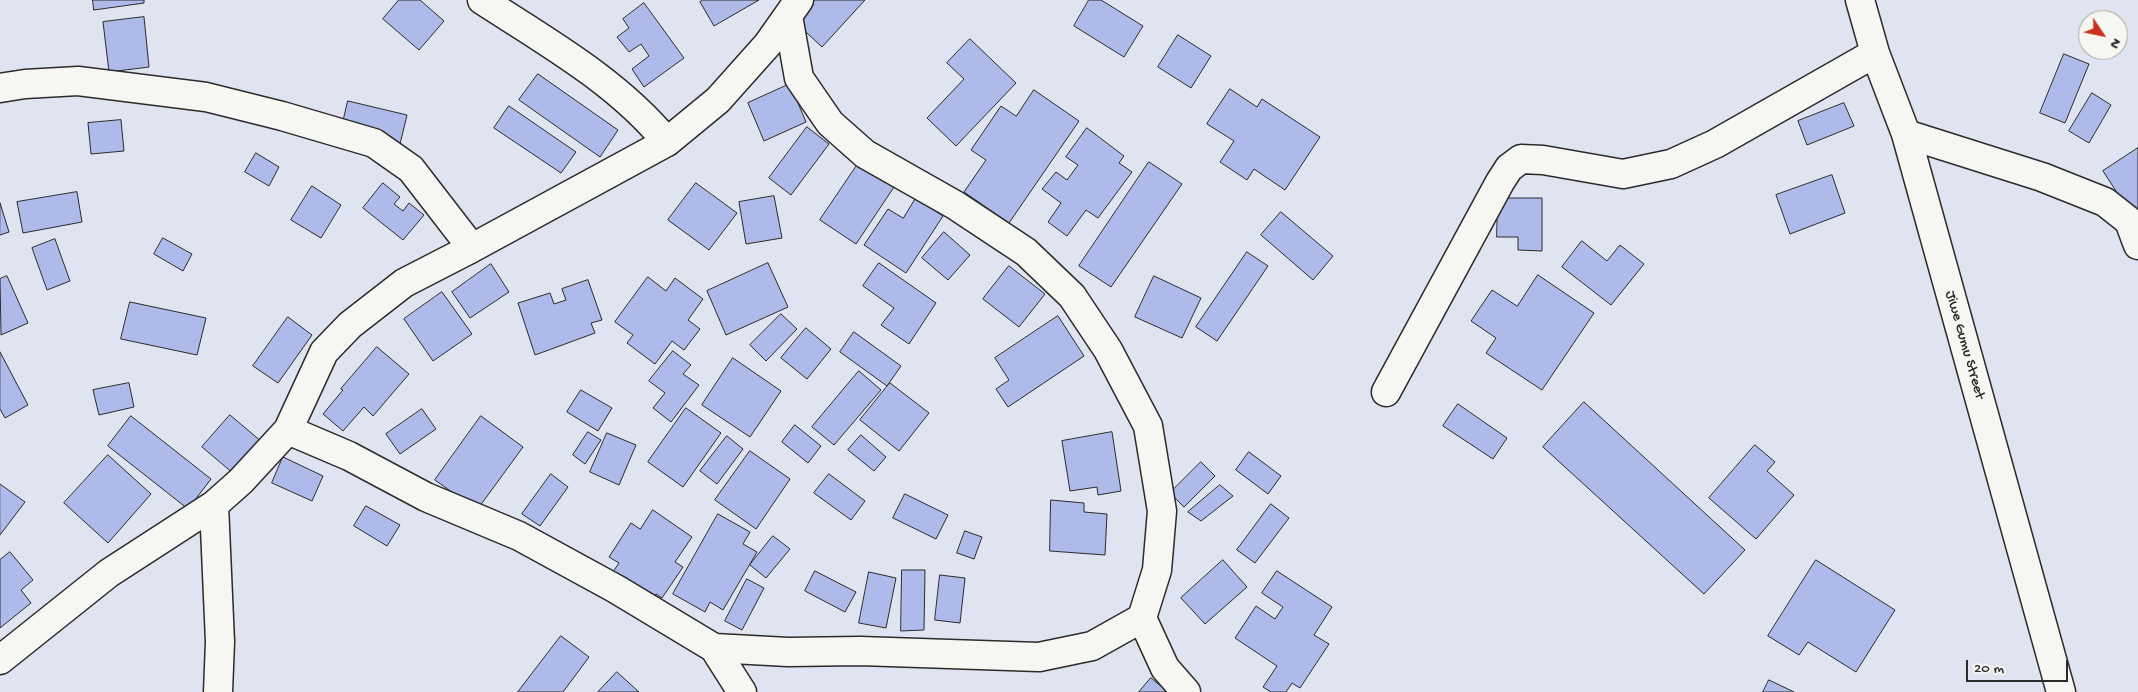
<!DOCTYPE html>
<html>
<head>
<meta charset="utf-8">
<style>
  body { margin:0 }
  #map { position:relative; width:2138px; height:692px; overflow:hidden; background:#e0e4f0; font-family:"Gochi Hand",sans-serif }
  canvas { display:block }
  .north { position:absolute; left:2078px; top:10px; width:50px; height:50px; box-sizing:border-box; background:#f6f6f2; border:1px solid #a5a5a2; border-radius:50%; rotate:124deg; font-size:14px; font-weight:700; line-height:20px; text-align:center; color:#2b2b2b }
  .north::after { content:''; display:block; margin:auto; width:18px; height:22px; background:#c8321e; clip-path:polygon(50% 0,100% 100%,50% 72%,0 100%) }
  .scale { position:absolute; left:1966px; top:660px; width:102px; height:22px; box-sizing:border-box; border:2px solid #2b2b2b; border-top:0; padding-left:6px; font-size:15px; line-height:18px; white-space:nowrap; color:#2b2b2b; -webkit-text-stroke:4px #f6f6f2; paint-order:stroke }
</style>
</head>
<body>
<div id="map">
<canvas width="2138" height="692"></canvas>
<div class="north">N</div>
<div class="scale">20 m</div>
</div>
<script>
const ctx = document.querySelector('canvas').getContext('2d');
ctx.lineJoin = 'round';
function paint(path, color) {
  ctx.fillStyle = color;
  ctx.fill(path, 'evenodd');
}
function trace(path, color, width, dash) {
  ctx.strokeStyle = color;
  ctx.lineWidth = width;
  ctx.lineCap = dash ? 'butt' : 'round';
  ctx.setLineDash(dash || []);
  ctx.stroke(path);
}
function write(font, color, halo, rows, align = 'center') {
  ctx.font = font + ' "Gochi Hand",sans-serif';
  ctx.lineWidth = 4;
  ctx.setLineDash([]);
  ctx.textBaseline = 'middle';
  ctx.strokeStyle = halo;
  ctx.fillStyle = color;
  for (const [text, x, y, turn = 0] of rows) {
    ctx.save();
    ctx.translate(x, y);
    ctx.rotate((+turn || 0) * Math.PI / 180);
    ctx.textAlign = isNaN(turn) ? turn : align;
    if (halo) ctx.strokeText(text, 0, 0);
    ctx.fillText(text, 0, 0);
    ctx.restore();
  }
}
const building = new Path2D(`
  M 93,0 L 144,0 L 144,3 L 94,10 Z
  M 399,0 L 420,0 L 444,21 L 419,50 L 383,19 Z
  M 703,0 L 759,0 L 714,26 L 700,2 Z
  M 812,0 L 865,0 L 822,47 L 793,20 Z
  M 1089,0 L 1101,0 L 1143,26 L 1124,57 L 1074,26 Z
  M 644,3 L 684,58 L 644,87 L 632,69 L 649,56 L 641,44 L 629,52 L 617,37 L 629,28 L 623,19 Z
  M 144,17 L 149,67 L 109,72 L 103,22 Z
  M 1178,35 L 1211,56 L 1191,88 L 1158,67 Z
  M 970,39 L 1016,83 L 956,146 L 927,118 L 964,79 L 947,63 Z
  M 2064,54 L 2089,64 L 2065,123 L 2040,113 Z
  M 538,74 L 618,130 L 600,157 L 519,100 Z
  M 790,84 L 806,122 L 764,141 L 748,103 Z
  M 1230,89 L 1257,107 L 1262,99 L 1320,137 L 1285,190 L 1254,169 L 1247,180 L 1220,162 L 1234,141 L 1207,124 Z
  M 1034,90 L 1079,121 L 1009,223 L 964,192 L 986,160 L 971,150 L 1001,106 L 1016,116 Z
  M 2092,93 L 2111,105 L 2089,143 L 2069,131 Z
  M 348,101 L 407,115 L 400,144 L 341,131 Z
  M 1844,103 L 1854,126 L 1807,145 L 1798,121 Z
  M 509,106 L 576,152 L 561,173 L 494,128 Z
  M 121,120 L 124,151 L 91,154 L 88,123 Z
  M 807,127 L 829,144 L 791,195 L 769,178 Z
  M 1087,128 L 1124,156 L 1119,163 L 1132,172 L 1098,218 L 1086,210 L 1067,236 L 1048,222 L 1061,203 L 1042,189 L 1056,172 L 1067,180 L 1078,165 L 1066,157 Z
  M 2138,148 L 2138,225 L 2103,171 Z
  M 256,153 L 279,167 L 269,186 L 245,172 Z
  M 860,161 L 896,184 L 856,244 L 820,220 Z
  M 1149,162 L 1182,184 L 1111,287 L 1079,266 Z
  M 1832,175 L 1845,213 L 1790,234 L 1776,195 Z
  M 383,183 L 400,197 L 394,204 L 403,211 L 409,203 L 424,215 L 403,240 L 363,208 Z
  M 696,183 L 737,213 L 709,250 L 668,220 Z
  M 312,186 L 341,205 L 321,238 L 291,220 Z
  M 77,192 L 82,222 L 23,233 L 17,202 Z
  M 774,196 L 782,238 L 746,244 L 739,202 Z
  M 916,198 L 943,216 L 906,273 L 864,245 L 888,209 L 903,218 Z
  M 1498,198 L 1542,198 L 1542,251 L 1518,250 L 1518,237 L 1497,237 Z
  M 0,203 L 9,232 L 0,235 Z
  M 1281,212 L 1333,256 L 1313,280 L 1261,235 Z
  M 944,232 L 970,255 L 948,280 L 922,258 Z
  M 163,238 L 192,254 L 183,271 L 154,254 Z
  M 55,239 L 70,281 L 47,290 L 32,248 Z
  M 1582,241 L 1607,261 L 1620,245 L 1644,264 L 1611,305 L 1562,267 Z
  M 1247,252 L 1268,266 L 1217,341 L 1196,327 Z
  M 768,263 L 788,307 L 726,335 L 707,291 Z
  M 879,263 L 936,303 L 909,344 L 881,325 L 894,308 L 863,286 Z
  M 491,264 L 509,292 L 470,318 L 452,292 Z
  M 1009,266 L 1045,294 L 1019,327 L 983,299 Z
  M 1538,275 L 1594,313 L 1542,390 L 1486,353 L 1496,338 L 1471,321 L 1492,290 L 1517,306 Z
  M 7,276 L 28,323 L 1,335 L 0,279 Z
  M 1154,276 L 1201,298 L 1182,338 L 1135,317 Z
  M 648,277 L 666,291 L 675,278 L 703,299 L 688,320 L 700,329 L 684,350 L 672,341 L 655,364 L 627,343 L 633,335 L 615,322 Z
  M 588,280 L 602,320 L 591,323 L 595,333 L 535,355 L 518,303 L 550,293 L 554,304 L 566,300 L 562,289 Z
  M 442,292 L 472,334 L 433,361 L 404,319 Z
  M 130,302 L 206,318 L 197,355 L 121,339 Z
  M 781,314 L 797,329 L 766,361 L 750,345 Z
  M 1058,316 L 1084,356 L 1008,407 L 996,389 L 1009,380 L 995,358 Z
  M 288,317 L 312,335 L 278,383 L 253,366 Z
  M 806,328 L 831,349 L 807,379 L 781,358 Z
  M 854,332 L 901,366 L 887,386 L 840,352 Z
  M 377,347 L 409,374 L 373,416 L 364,407 L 343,431 L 323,414 L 343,390 L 341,389 Z
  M 673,351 L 691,365 L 683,374 L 699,385 L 671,422 L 653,408 L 665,393 L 649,381 Z
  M 0,352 L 28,405 L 5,418 L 0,409 Z
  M 733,358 L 781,391 L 750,437 L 702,405 Z
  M 859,371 L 881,390 L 834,445 L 812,427 Z
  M 129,383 L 134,407 L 99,415 L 93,390 Z
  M 890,383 L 929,413 L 899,451 L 860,420 Z
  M 581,390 L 612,408 L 598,431 L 567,412 Z
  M 1584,402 L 1745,550 L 1704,594 L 1543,447 Z
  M 1458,404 L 1507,438 L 1493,459 L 1443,426 Z
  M 686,408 L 721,433 L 683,487 L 648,462 Z
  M 422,409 L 436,429 L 400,454 L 386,434 Z
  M 230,415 L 262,442 L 234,474 L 202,447 Z
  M 131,416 L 211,479 L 188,509 L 108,446 Z
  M 481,416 L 523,447 L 477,510 L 435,480 Z
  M 795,425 L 821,446 L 808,463 L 782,442 Z
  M 588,432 L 601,440 L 585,464 L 573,455 Z
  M 1112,432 L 1121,491 L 1098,495 L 1097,487 L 1070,491 L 1062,441 Z
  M 607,433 L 636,445 L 619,485 L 590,472 Z
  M 861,435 L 886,457 L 874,471 L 848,450 Z
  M 727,436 L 743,449 L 717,484 L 700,471 Z
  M 1755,445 L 1775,462 L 1767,471 L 1794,495 L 1756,539 L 1709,498 Z
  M 750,451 L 790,479 L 756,529 L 715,500 Z
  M 1249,452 L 1281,476 L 1268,494 L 1236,470 Z
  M 108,455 L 151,494 L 108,543 L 64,503 Z
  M 283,457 L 323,476 L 312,501 L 272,483 Z
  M 1201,462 L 1215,476 L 1184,507 L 1170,493 Z
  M 551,474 L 568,487 L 540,526 L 522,514 Z
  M 829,474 L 865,501 L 851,520 L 814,493 Z
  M 0,484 L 25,502 L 0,535 Z
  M 1220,485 L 1233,496 L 1201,521 L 1188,512 Z
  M 905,494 L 948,515 L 936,539 L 893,518 Z
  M 1051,500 L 1084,503 L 1084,512 L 1107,514 L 1105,555 L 1050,551 Z
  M 1271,504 L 1289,518 L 1255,563 L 1237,550 Z
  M 366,506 L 400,525 L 387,546 L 354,526 Z
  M 653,510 L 692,537 L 675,562 L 683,567 L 662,598 L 656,594 L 652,599 L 612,573 L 619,563 L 609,557 L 631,523 L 640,529 Z
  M 718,514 L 750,532 L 743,544 L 757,552 L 723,610 L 710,602 L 705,612 L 673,594 Z
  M 965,531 L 982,537 L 974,559 L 957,553 Z
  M 773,536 L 790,549 L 766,578 L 750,565 Z
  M 10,552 L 33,580 L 21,590 L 31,603 L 0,628 L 0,560 Z
  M 1223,560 L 1247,587 L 1205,624 L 1181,598 Z
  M 1816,560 L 1895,610 L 1856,672 L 1808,642 L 1799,655 L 1768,636 Z
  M 902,570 L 925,570 L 924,630 L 901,631 Z
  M 815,571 L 856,592 L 845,612 L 805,591 Z
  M 1277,571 L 1332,607 L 1314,635 L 1329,644 L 1300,688 L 1292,683 L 1286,692 L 1271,692 L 1263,687 L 1277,666 L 1235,638 L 1256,606 L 1275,619 L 1283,607 L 1262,593 Z
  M 869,572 L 896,578 L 886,628 L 859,623 Z
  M 940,575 L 965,578 L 960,623 L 935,620 Z
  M 747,579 L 764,588 L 742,630 L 725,621 Z
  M 561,636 L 589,657 L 563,692 L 518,692 Z
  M 617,672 L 639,692 L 598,692 Z
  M 1151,678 L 1168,692 L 1139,692 Z
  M 1769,680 L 1794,692 L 1763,692 Z`);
const minor = new Path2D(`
  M 482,0 C 547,42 618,82 667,142
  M 1860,0 L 1875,53 L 1906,134 L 2061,692
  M 788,16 L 799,78 L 830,123 L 865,154 L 955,205 L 1026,252 L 1072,296 L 1108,350 L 1148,426 L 1162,511 L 1157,570 L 1142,618 L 1165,668 L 1186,692
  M 0,88 L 25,84 L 78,81 L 206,97 L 282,116 L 374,143 L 411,169 L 472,248
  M 1906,134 L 2042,177 L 2105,202 L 2129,221 L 2138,245
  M 1386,392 L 1500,182 L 1509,168 L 1521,159 L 1543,160 L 1623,174 L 1671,164 L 1715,144 L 1875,53
  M 288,430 L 349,456 L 426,497 L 519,536 L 616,589 L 714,648 L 788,652 L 860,651 L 1039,657 L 1092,646 L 1142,618
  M 214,505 L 220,642 L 218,692
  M 714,648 L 742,692
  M 0,660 L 109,573 L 214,505 L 241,481 L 288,430 L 324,352 L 350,325 L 404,283 L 472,248 L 667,142 L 718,100 L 768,44 L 799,0`);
const streetNames = [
  ["Jiwe Gumu Street",1964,345,74]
];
paint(building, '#adbaea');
trace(building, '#2b2b2b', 1);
trace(minor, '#2b2b2b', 31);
trace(minor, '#f6f6f2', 28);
write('15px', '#2b2b2b', '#f6f6f2', streetNames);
</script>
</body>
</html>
